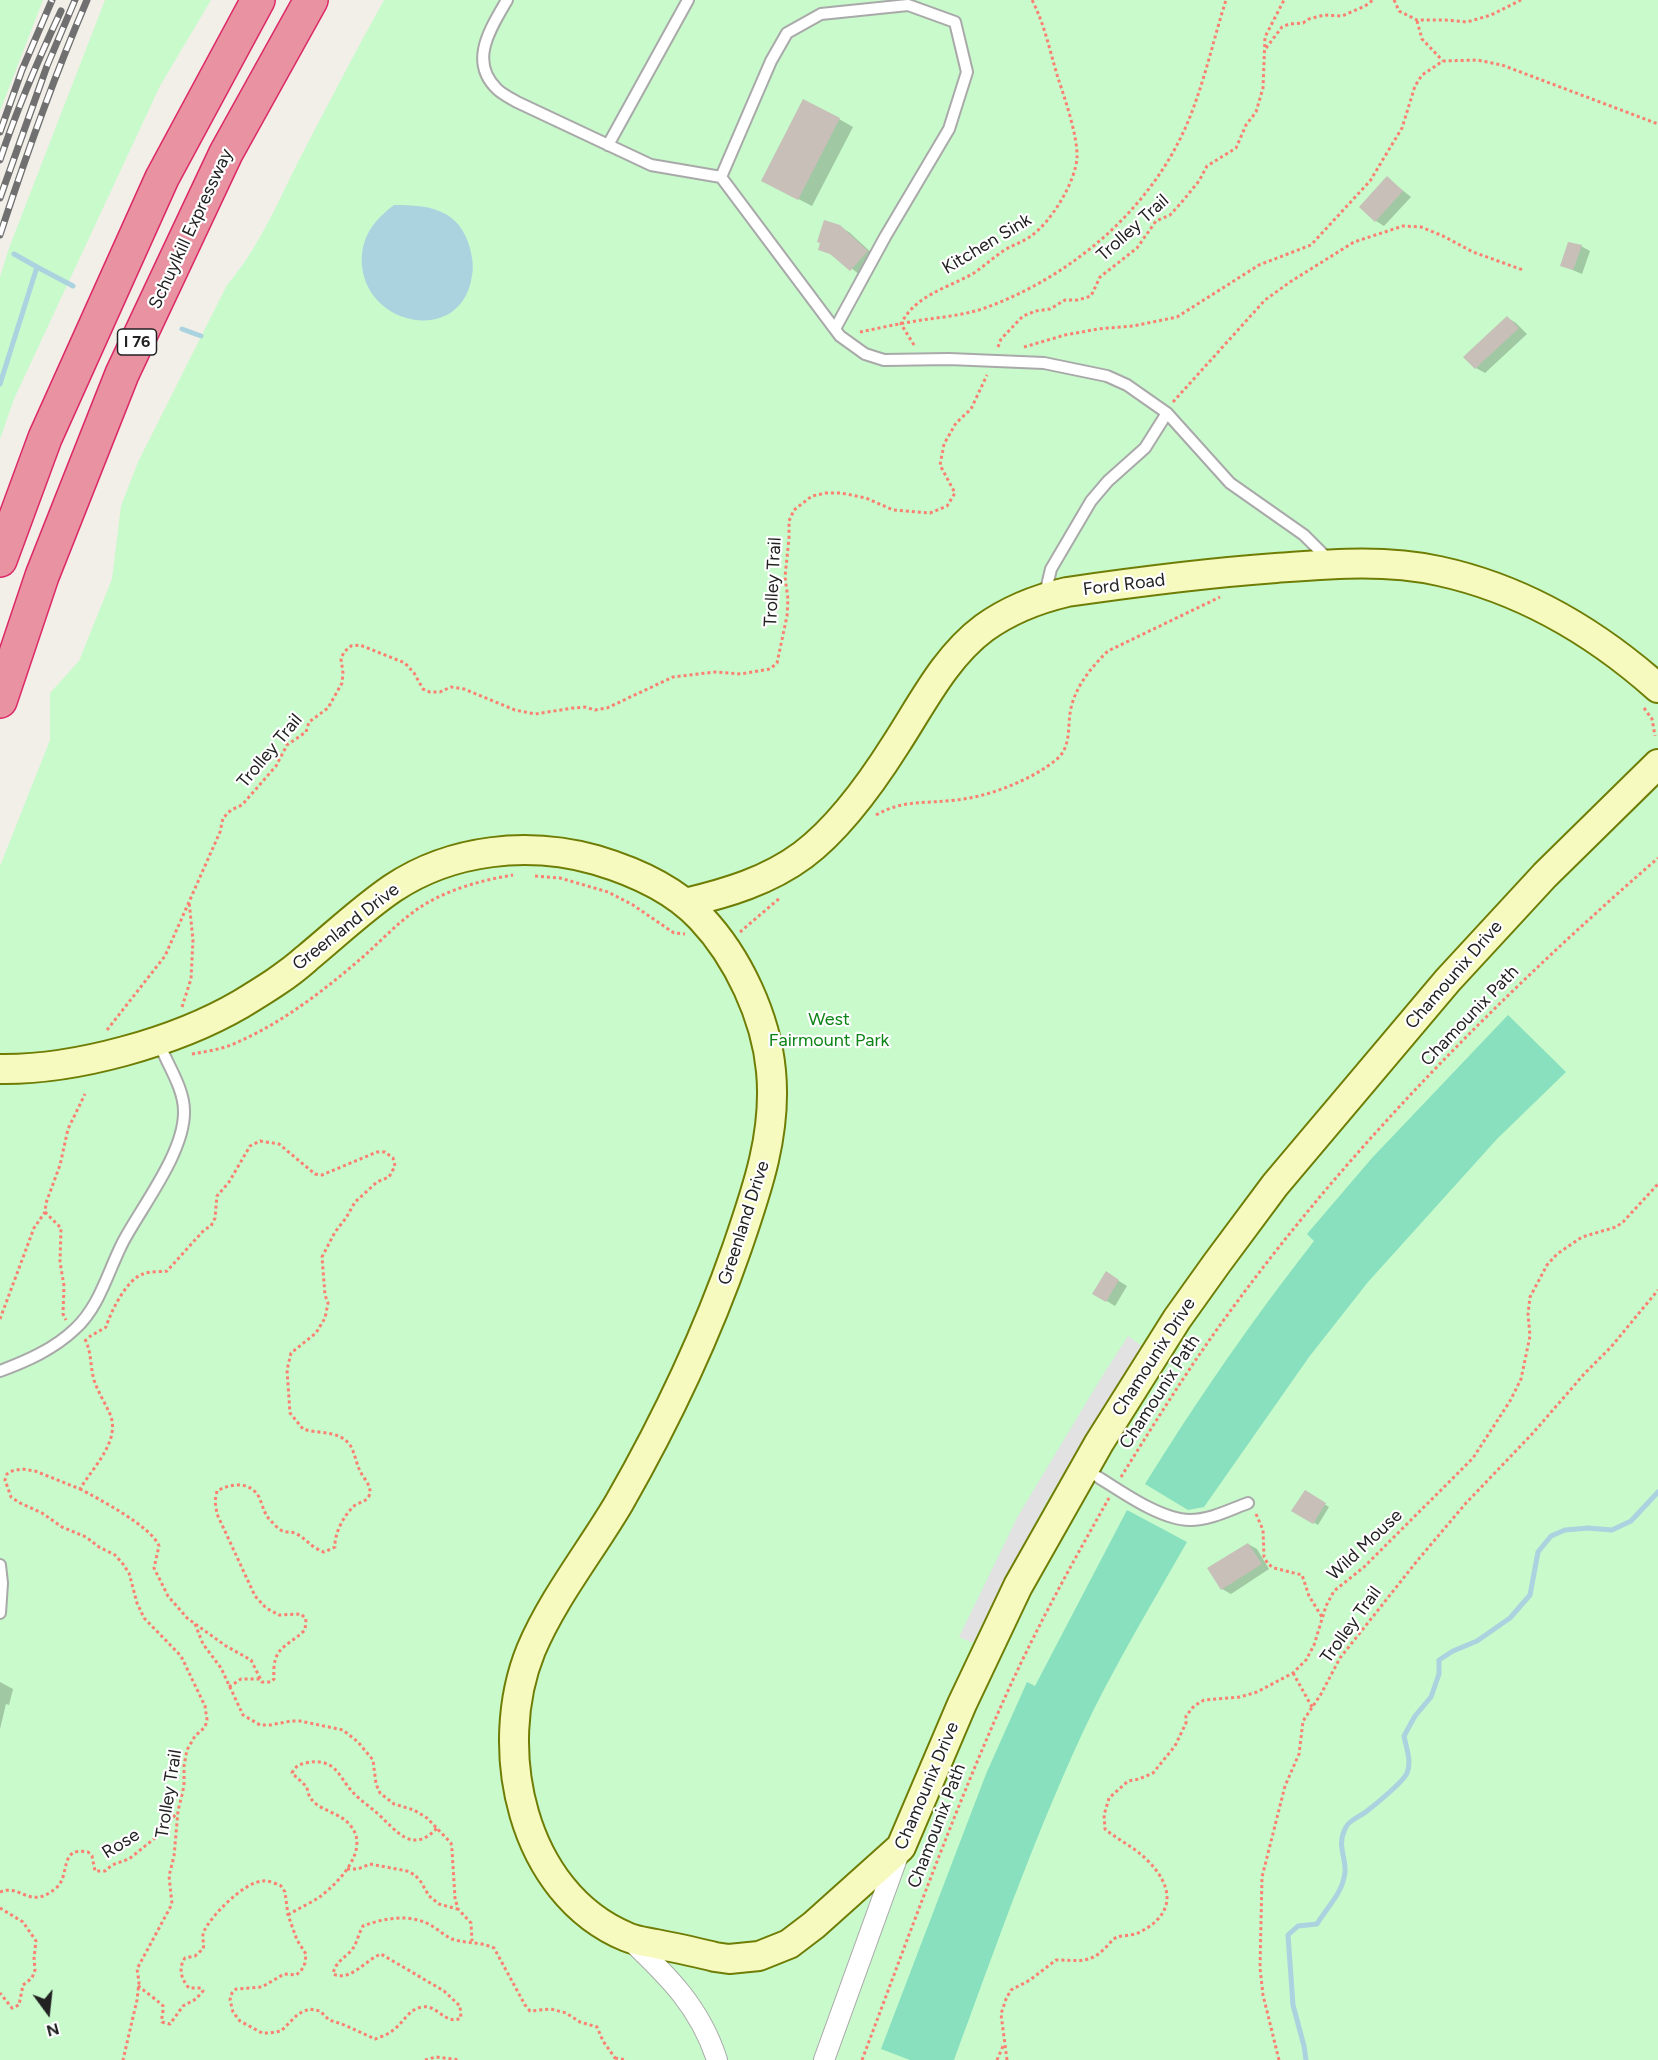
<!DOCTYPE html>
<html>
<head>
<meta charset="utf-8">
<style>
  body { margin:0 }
  #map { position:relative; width:1658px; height:2060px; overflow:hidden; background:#f2efe9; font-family:Figtree,sans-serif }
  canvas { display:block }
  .north { position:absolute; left:18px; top:1982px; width:60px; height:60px; -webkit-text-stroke:4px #fff; paint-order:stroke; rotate:165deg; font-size:16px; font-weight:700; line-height:24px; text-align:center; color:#222 }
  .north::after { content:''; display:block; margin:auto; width:21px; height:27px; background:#222; clip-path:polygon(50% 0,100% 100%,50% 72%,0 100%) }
</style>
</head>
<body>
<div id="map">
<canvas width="1658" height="2060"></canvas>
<div class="north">N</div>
</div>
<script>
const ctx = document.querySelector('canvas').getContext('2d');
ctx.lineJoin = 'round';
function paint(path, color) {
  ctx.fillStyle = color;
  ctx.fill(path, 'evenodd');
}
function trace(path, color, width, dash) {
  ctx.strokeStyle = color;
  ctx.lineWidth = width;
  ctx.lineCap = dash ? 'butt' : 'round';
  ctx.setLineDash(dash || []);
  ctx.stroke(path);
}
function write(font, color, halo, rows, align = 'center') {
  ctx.font = font + ' Figtree,sans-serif';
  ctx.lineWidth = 4.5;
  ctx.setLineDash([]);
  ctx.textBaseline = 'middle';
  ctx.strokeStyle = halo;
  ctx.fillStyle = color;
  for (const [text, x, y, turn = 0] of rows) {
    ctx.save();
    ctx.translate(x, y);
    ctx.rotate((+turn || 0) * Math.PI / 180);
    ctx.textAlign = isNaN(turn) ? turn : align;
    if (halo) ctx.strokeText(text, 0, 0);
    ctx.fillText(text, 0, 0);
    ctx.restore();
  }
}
const park = new Path2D(`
  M 0,0 L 43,0 L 0,111 Z
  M 105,0 L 211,0 L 160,86 L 14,399 L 0,439 L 0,277 L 9,248 Z
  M 384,0 L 1658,0 L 1658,2060 L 0,2060 L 0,866 L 50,740 L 50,693 L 79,661 L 112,579 L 121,506 L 138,462 L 227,285 C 258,249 277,204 298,162 C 326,108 354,54 384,0 Z`);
const pitch = new Path2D(`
  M 1508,1015 L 1566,1072 L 1497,1139 L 1368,1282 L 1309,1357 L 1204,1507 L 1188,1510 L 1145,1484 C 1197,1400 1253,1319 1314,1241 L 1307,1234 L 1372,1158 Z
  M 1127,1510 L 1187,1542 C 1155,1598 1121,1655 1092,1713 C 1038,1825 997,1944 954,2060 L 910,2060 L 881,2049 L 986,1774 L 1027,1682 L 1035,1686 Z`);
const parking = new Path2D(`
  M 1128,1336 L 1142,1346 L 1051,1494 L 1004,1580 L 973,1643 L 959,1637 L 1018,1516 L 1098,1383 Z`);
const water = new Path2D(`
  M 394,205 C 430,205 459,209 470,248 C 472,257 474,266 472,275 C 463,345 368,328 362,266 C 360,238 373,221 394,205 Z`);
const shadow = new Path2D(`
  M 839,119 L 853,127 L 812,206 L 777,188 Z
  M 1387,178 L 1411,197 L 1384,226 L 1376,221 Z
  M 839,227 L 849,232 L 876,257 L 860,275 L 836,256 L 819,249 Z
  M 1581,246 L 1590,251 L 1582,274 L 1561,265 Z
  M 1508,318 L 1516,323 L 1527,334 L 1485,373 L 1476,368 Z
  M 1106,1273 L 1127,1286 L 1115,1306 L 1094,1293 Z
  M 1305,1492 L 1329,1507 L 1318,1525 L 1293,1510 Z
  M 1248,1544 L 1257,1549 L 1269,1569 L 1231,1594 L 1222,1589 Z
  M 0,1682 L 13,1689 L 9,1705 L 6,1704 L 0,1729 Z`);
const stream = new Path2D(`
  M 37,267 L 73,286
  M 182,329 L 201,336
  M 0,384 L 37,267 L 14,254
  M 1306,2060 L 1304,2046 L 1293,2005 L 1288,1935 L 1298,1926 L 1317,1924 C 1327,1907 1343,1893 1345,1872 C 1346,1855 1336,1846 1346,1827 C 1349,1820 1361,1816 1367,1811 C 1376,1804 1403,1782 1407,1773 C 1412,1762 1406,1747 1404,1736 L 1415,1716 L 1431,1697 L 1439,1674 L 1439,1660 L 1453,1651 L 1477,1641 L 1510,1618 L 1530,1595 L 1538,1552 L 1551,1536 L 1565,1530 L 1588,1528 L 1612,1530 L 1631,1521 L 1658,1492`);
const building = new Path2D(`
  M 803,99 L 840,118 L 798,200 L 761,181 Z
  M 1387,176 L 1403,191 L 1375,222 L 1359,207 Z
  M 824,220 L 840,225 L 868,251 L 850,271 L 830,254 L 818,250 L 820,243 L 817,242 Z
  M 1568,242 L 1582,245 L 1573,270 L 1560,266 Z
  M 1507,316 L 1519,328 L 1475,369 L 1463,357 Z
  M 1106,1271 L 1119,1280 L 1106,1302 L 1092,1294 Z
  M 1305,1490 L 1326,1503 L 1313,1524 L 1291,1511 Z
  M 1248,1543 L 1262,1564 L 1221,1590 L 1207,1568 Z`);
const path = new Path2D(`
  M 1394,0 L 1399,11 L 1417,20 L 1445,20 L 1467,22 L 1491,15 L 1521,0
  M 1417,21 L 1422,39 L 1443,61
  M 1266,48 L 1282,27 L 1289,24 L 1303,23 L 1309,19 L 1324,15 L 1342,16 L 1365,6 L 1373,0
  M 860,332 C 880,328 901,323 922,320 C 943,317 965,315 985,308 C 1065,279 1139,219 1178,143 C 1201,99 1211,47 1226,0
  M 914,345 L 901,324 C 915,295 948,288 974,273 C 984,266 993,258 1003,251 C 1012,245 1023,242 1031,236 C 1051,222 1075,183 1077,158 C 1078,137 1065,99 1058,78 C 1050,52 1045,25 1032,0
  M 998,347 L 1001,339 L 1023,316 L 1036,311 L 1050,309 L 1065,300 L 1078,300 L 1091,296 L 1100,277 L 1137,248 L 1156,221 L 1170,215 L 1181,203 L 1199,181 L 1207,166 L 1236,148 L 1246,125 L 1256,112 L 1263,88 L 1265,37 L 1284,0
  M 1024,347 L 1065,335 L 1098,329 L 1133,326 L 1177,317 L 1259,265 L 1311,245 L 1370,181 L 1402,128 L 1415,86 L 1422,75 L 1443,61 L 1477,60 L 1502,65 L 1658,124
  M 1173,402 L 1265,300 L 1290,282 L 1354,242 L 1403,226 L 1421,227 L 1443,236 L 1473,252 L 1523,270
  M 1644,708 L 1652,719 L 1655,736
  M 876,815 C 904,799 926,804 956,800 C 988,797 1032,780 1057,759 C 1072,746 1067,725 1071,708 C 1076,686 1092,666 1108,651 L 1220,597
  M 535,876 L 560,878 L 608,892 L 633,905 L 674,933 L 685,934
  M 740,932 L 781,897
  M 182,1007 L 191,979 L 193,940 L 189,901
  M 107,1030 L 165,956 L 220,832 L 223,818 L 231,810 L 242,805 L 276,766 L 287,745 L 306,732 L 309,722 L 328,708 L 342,683 L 343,673 L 341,659 L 344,652 L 351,646 L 360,645 L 405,663 L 414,673 L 423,689 L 430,692 L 440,692 L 451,687 L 464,689 L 515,710 L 535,714 L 573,708 L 585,707 L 595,710 L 607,708 L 673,677 L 715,672 L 741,674 L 770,669 L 777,663 L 787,616 L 788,599 L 785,577 L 789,538 L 789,521 L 794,510 L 812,496 L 826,493 L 841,493 L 866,498 L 893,510 L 930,513 L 947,506 L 955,493 L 940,465 L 944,444 L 956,423 L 971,409 L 987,375
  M 192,1054 C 208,1051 225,1049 240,1041 C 285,1021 327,988 364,956 C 384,938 403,917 427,903 C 453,888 483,880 513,875
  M 45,1212 L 61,1228 L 60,1262 L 64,1286 L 63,1314 L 66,1320
  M 0,1319 L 34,1228 L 45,1212 L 46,1203 L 60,1165 L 68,1129 L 85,1094
  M 85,1339 C 92,1354 90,1366 94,1380 C 98,1392 105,1403 110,1414 C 121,1441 93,1467 80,1489 L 35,1471 L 22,1469 L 12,1471 L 7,1474 L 5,1480 L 11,1497 L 20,1503 L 42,1513 L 62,1527 L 86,1537 L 99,1547 L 115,1555 L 123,1564 L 129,1573 L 137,1603 L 144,1618 L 181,1656 L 205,1706 L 207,1720 L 205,1727 L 195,1736 L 187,1750 L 184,1766 L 184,1786 L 178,1811 L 174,1856 L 169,1876 L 172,1904 L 137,1969 L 139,1982 L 137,2000 L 123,2060
  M 1121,1477 C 1157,1419 1193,1361 1234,1306 C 1356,1140 1503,993 1658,858
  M 80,1489 C 99,1499 152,1527 159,1546 L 154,1568 L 168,1596 L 187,1618 L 226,1646 L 251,1660 L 262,1682 L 271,1682 L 274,1679 C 272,1646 285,1649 305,1630 L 306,1619 L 301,1614 L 279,1615 L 266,1608 L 255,1596 L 217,1514 L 215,1501 L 217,1491 C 231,1483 250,1481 259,1497 C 263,1506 264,1515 272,1522 C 275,1525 279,1530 283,1531 C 288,1533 292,1531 297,1534 C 309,1541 309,1546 324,1552 L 335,1547 C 334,1534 344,1515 354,1506 C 359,1502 366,1502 369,1496 C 373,1487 364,1479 360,1471 C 356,1463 355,1453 350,1445 C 339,1430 318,1434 303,1429 L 290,1413 L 287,1370 L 291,1353 L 316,1333 L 325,1318 L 328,1303 L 325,1295 L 322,1257 L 335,1232 L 346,1218 L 355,1202 L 377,1182 L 389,1177 L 395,1166 L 393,1158 L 385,1152 L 377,1152 L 322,1175 L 315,1174 L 279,1144 L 260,1141 L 250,1146 L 229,1182 L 217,1196 L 215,1218 L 211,1226 L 204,1230 L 167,1271 C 160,1272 150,1271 143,1274 C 127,1279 111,1311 106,1327 L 89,1337
  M 1256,1514 L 1263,1530 L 1264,1557 L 1268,1564 L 1274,1568 L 1302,1575 L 1309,1596 L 1322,1617
  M 195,1624 L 203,1644 L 221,1668 L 243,1715 L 260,1725 L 270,1725 L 291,1721 L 300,1721 L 343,1730 L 358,1742 L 373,1760 L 376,1784 L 380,1793 L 394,1804 L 414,1810 L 427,1818 L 451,1843 L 452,1850 L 455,1898 L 458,1909 L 471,1923 L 472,1941
  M 1293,1673 L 1312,1707
  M 229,1687 L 241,1679 L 260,1679
  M 347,1869 L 358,1869 L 370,1864 L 407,1871 L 415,1875 L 421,1882 L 429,1896 L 439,1904 L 457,1909
  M 0,1892 C 21,1883 29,1911 56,1888 C 71,1876 58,1846 88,1852 L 92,1856 L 95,1871 L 105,1871 L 112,1865 L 129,1859 L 155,1838 L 177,1813
  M 0,1908 L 23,1922 L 36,1941 L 34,1958 L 35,1970 L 32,1978 L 23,1985 L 19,2005 L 12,2008 L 0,1993
  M 288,1915 C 299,1908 311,1903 321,1896 C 339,1882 371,1849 350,1825 C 337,1809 309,1811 307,1787 L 292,1773 C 295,1767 299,1764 306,1763 C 313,1761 322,1761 329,1765 C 338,1769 343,1781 350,1789 C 358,1799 368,1805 377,1813 C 397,1831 412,1855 437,1828
  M 138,1986 C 142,1989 162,2004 163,2006 C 164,2010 161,2017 162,2022 L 170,2024 L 183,2006 L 196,1999 L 203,1991 L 201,1988 L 189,1988 C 181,1979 178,1968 185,1958 L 195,1956 L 203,1949 C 205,1943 201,1938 204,1931 C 212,1915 244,1882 263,1881 C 269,1880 276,1884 281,1886 L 285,1892 L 288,1915 L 297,1940 L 306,1954 L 305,1963 L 301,1971 L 296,1975 L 284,1974 L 262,1987 L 236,1989 L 232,1993 L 230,2000 L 233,2012 L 240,2021 L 262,2033 L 270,2033 L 281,2031 L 298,2014 L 309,2009 L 320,2011 L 329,2020 L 342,2024 L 375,2039 C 380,2037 387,2035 392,2031 C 403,2024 408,2009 422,2007 C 438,2004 445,2026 461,2018 L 460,2006 L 444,1991 L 381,1954 C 365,1960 351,1982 333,1974 C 335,1963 343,1959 350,1952 C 357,1945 358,1934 363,1926 C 384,1918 411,1913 432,1926 C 439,1930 445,1936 452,1939 C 466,1944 479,1941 494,1948 L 525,2005 L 530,2011 L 551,2009 L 566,2013 L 580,2022 L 597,2027 L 603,2041 L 615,2058 L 614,2060
  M 615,2058 L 627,2060
  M 425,2060 L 436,2057 L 460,2060
  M 862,2060 C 907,1941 950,1821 1002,1704 C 1033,1634 1071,1565 1109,1498
  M 997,2060 L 1003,2046
  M 1007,2060 L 1001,2014 L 1006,1999 L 1011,1990 L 1030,1980 L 1056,1960 C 1075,1960 1089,1964 1103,1950 C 1108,1946 1112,1939 1117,1937 C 1124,1935 1133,1936 1140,1932 C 1177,1913 1173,1885 1146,1859 C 1134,1847 1118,1840 1105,1829 L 1104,1815 L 1109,1798 L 1128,1781 L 1139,1779 L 1153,1773 L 1175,1746 L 1186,1723 L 1186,1716 L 1194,1706 L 1204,1700 L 1240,1697 L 1257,1692 L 1293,1673 L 1306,1660 L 1314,1645 L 1326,1606 L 1334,1591 L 1364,1567 L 1473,1458 L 1510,1401 L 1521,1379 L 1530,1336 L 1528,1314 L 1530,1297 L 1547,1265 L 1557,1254 L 1582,1237 L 1616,1227 L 1623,1222 L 1658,1184
  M 1279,2060 L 1263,1995 L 1260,1968 L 1262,1877 L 1285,1786 L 1299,1754 L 1303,1721 L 1321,1694 L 1340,1658 L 1417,1561 L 1466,1503 L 1533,1433 L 1585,1373 L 1611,1347 L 1658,1290`);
const lane = new Path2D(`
  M 507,0 C 491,28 468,61 497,89 C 502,94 510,98 517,102 L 651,165 L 721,177 L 840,336 L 865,354 L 884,360 L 949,359 L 1044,363 L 1107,376 L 1127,385 L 1167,413 L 1230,483 L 1304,535 L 1330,561
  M 608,145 L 688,0
  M 721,177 L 771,61 L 787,33 L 821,14 L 908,5 L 955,22 L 967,72 L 949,129 L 885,237 L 836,327
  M 1045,594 L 1051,569 L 1091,501 L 1108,481 L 1145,448 L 1167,413
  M 0,1371 C 27,1361 54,1349 75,1329 C 100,1306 108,1271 123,1242 C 142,1206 185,1152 184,1111 C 184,1088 167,1064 159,1043
  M 1098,1477 C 1122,1492 1161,1520 1190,1520 C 1210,1520 1229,1510 1248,1503
  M 0,1565 L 2,1583 L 0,1613`);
const street = new Path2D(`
  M 629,1939 C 668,1976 700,2007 717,2060
  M 824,2060 L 900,1850`);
const secondary = new Path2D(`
  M 685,903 C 727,893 768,881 803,855 C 839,828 872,782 896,744 C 922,704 945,657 984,628 C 1009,610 1037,599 1067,592 C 1136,582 1206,573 1276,568 C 1330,564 1385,559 1439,571 C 1522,589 1595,632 1658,688
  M 0,1069 C 75,1070 176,1042 241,1004 C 264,990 287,976 307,958 C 335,935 362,909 393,888 C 452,849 528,841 596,860 C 633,871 674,889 701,918 C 738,957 766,1017 771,1071 C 777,1133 757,1190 737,1248 C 706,1337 666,1421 619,1503 C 590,1552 553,1598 531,1650 C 491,1748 521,1893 627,1937 C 636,1941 647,1942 656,1944 C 676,1948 696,1952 715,1957 L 729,1959 L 759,1956 L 789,1944 L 814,1925 L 901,1847 L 962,1704 L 1018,1586 L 1099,1443 L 1177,1319 L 1217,1263 L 1275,1185 L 1448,980 L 1545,875 L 1658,764`);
const highway = new Path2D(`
  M 0,560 L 45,438 L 162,178 L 258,0
  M 0,701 L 42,576 L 122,374 L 226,153 L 311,0`);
const rail = new Path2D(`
  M 0,132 L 22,70 L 52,0
  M 0,160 C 17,109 38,60 61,11
  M 0,198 L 47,66 L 75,0
  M 0,235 C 26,155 54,77 87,0`);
const shields = [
  [137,342,39]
];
const shieldNames = [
  ["I 76",137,342]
];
const streetNames = [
  ["Trolley Trail",1133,228,-42],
  ["Schuylkill Expressway",191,229,-65],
  ["Kitchen Sink",987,244,-31],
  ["Trolley Trail",773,582,-87],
  ["Ford Road",1124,585,-7],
  ["Trolley Trail",270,751,-50],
  ["Greenland Drive",346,927,-38],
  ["Chamounix Drive",1454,975,-49],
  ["Chamounix Path",1470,1016,-46],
  ["Greenland Drive",744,1223,-72],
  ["Chamounix Drive",1154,1357,-57],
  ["Chamounix Path",1160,1392,-57],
  ["Wild Mouse",1365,1545,-43],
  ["Trolley Trail",1351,1625,-54],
  ["Chamounix Drive",927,1786,-67],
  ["Trolley Trail",169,1794,-81],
  ["Chamounix Path",937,1826,-69],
  ["Rose",121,1844,-32]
];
const parkNames = [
  ["West",829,1020],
  ["Fairmount Park",829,1041]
];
paint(park, '#c8facc');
paint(pitch, '#88e0be');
paint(parking, '#e2e2e2');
paint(water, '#aad3df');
paint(shadow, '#0003');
trace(stream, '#aad3df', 5);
paint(building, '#c7bfb8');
trace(lane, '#a9a9a9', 14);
trace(street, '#a9a9a9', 22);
trace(secondary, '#707d05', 32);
trace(highway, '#dc2a67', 36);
trace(path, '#fa8072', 3, [3, 3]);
trace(lane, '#fff', 10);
trace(street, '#fff', 20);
trace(secondary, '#f7fabf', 28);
trace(highway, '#e892a2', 33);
trace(rail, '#707070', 7);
trace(rail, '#fff', 4.5, [14]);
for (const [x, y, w] of shields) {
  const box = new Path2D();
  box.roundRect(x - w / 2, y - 13, w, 26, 4.5);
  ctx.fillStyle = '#fff';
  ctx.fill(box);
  trace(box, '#222', 1.5);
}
write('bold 16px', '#222', null, shieldNames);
write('18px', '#222', '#fff', streetNames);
write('18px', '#0c8416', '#fff', parkNames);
</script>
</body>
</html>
